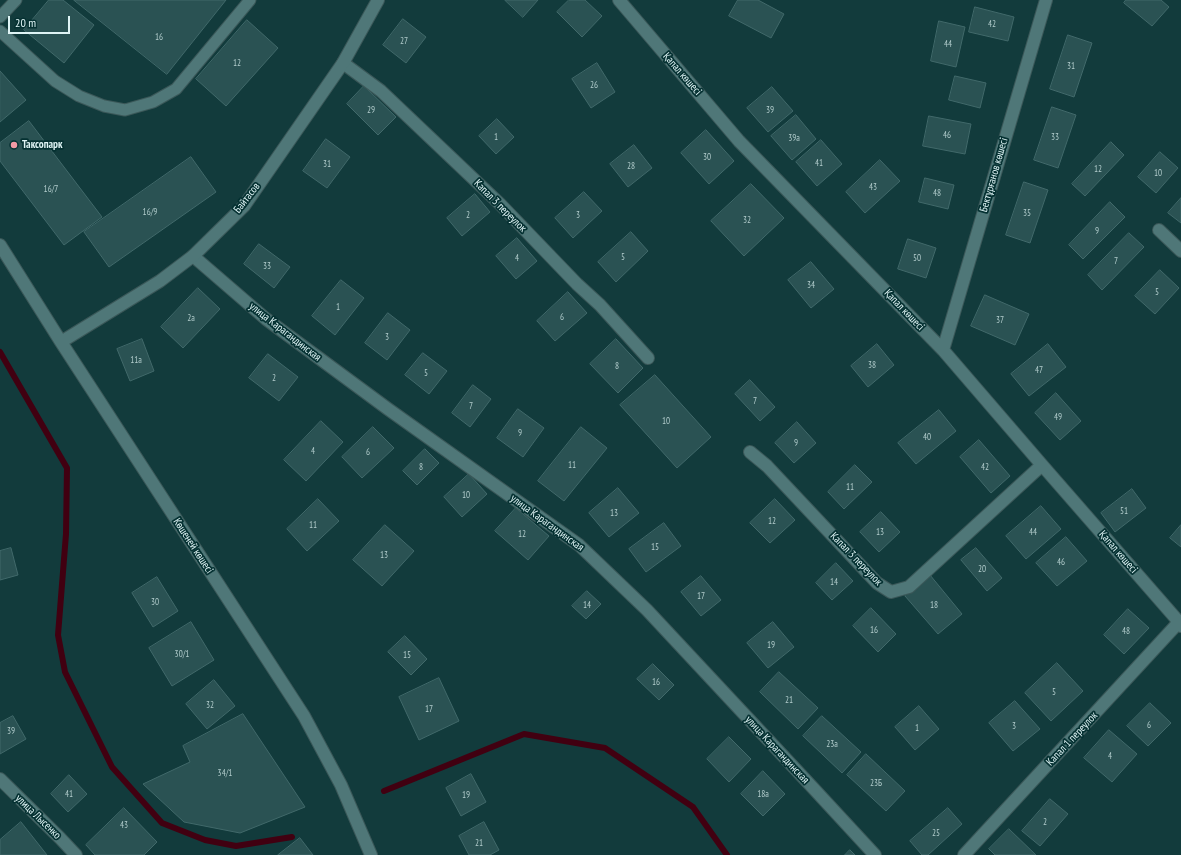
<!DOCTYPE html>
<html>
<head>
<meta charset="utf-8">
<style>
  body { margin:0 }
  #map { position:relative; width:1181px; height:855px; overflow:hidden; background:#123b3c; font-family:"PT Sans Narrow",sans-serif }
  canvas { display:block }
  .scale { position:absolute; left:8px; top:16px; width:62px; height:18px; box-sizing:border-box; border:2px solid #dff4f5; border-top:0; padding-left:5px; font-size:12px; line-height:14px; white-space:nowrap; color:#dff4f5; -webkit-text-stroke:3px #053132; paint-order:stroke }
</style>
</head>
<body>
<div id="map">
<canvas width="1181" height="855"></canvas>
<div class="scale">20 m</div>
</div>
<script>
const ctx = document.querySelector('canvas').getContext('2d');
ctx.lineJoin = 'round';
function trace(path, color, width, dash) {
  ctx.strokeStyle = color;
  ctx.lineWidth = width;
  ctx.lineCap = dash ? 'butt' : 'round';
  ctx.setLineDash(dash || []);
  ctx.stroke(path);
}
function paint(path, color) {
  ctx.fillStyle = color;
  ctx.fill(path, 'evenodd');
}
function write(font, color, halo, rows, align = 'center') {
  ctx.font = font + ' "PT Sans Narrow",sans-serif';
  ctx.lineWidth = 3.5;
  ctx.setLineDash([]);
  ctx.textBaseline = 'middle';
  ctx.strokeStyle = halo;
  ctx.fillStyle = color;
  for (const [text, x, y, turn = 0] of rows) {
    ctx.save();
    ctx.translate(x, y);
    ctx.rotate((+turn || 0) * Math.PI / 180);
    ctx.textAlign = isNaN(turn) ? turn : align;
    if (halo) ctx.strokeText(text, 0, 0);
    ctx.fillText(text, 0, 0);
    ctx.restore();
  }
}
const stream = new Path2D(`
  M 0,352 L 67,468 L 66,534 L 58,635 L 65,672 L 112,767 L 162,823 L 205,840 L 236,846 L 292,837
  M 384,791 L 524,734 L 605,748 L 693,807 L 727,855`);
const building = new Path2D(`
  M 49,0 L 63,0 L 94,25 L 64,63 L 24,30 Z
  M 74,0 L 226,0 L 167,74 Z
  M 505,0 L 538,0 L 523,17 Z
  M 569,0 L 585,0 L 602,16 L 582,37 L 557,12 Z
  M 738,0 L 758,0 L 784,14 L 771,38 L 729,16 Z
  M 1126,0 L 1161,0 L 1169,7 L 1152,26 L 1124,3 Z
  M 975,7 L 1014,17 L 1008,41 L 969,32 Z
  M 403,19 L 426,37 L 406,63 L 383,45 Z
  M 247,20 L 278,48 L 226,106 L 196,79 Z
  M 939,21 L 965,27 L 956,67 L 931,61 Z
  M 1068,35 L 1092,43 L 1074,97 L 1050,89 Z
  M 597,63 L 615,92 L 591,108 L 572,79 Z
  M 0,71 L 26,100 L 0,122 Z
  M 955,76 L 986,83 L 980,108 L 949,100 Z
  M 364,86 L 396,117 L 378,135 L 347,104 Z
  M 772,87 L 793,111 L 768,132 L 747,108 Z
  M 1052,107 L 1076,115 L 1058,168 L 1034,160 Z
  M 796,115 L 816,139 L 792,160 L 771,136 Z
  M 929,116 L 971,124 L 965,154 L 923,146 Z
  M 497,119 L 514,137 L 496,154 L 479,136 Z
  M 29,121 L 102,217 L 64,245 L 0,161 L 0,143 Z
  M 706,130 L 734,161 L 709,184 L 681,153 Z
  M 326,139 L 350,157 L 327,188 L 303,171 Z
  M 821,140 L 842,164 L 817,186 L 796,162 Z
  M 1111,142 L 1124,155 L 1085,196 L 1072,184 Z
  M 634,145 L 652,168 L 628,187 L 610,164 Z
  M 1160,152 L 1178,168 L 1156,193 L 1138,177 Z
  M 191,157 L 216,192 L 109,267 L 84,232 Z
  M 880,160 L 900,181 L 865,213 L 846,192 Z
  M 925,178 L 954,185 L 948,209 L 919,202 Z
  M 1024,182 L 1048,190 L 1030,243 L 1006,235 Z
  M 751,184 L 784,218 L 744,256 L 711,221 Z
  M 584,192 L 602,211 L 573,238 L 555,218 Z
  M 475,194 L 490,212 L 462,236 L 447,218 Z
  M 1181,198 L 1181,223 L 1168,213 Z
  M 1110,202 L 1125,217 L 1083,259 L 1069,245 Z
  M 631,232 L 648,251 L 616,282 L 598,262 Z
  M 1129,233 L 1144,247 L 1102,290 L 1088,275 Z
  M 517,238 L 537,261 L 516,279 L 496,256 Z
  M 908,239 L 936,248 L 926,278 L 898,269 Z
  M 259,244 L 290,267 L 274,288 L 244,264 Z
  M 811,262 L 834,289 L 811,308 L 788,280 Z
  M 1160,270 L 1179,288 L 1155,314 L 1135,296 Z
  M 341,280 L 364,298 L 335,335 L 312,316 Z
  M 198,288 L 220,309 L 183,348 L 161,327 Z
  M 568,292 L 587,313 L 555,341 L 537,321 Z
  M 985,295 L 1029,314 L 1015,345 L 971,326 Z
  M 388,313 L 410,330 L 387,360 L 365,343 Z
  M 142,339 L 154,371 L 130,381 L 117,349 Z
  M 616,339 L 643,368 L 618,393 L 590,364 Z
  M 877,344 L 894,365 L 868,387 L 851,366 Z
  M 1048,344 L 1066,367 L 1029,396 L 1011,374 Z
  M 423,353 L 447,371 L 429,394 L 405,375 Z
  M 268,354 L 298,377 L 279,401 L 249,378 Z
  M 655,375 L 711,437 L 677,468 L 620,405 Z
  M 750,380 L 775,407 L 760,421 L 735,394 Z
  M 473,385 L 491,399 L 470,427 L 452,413 Z
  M 1056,393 L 1081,421 L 1060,440 L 1035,413 Z
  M 518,409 L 544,428 L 523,457 L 497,438 Z
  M 939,410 L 956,431 L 916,464 L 898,443 Z
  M 321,421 L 343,442 L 306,481 L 284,460 Z
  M 797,422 L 816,443 L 794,463 L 775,443 Z
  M 373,427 L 394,448 L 362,478 L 342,457 Z
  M 581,427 L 607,448 L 564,501 L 538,481 Z
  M 979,440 L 1010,476 L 991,493 L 960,457 Z
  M 425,449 L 439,463 L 417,485 L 403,471 Z
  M 855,465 L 872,482 L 844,509 L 828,492 Z
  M 469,474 L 487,494 L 462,517 L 444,497 Z
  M 618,488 L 639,513 L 609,537 L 589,513 Z
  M 1132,489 L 1146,508 L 1115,532 L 1101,513 Z
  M 318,499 L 339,521 L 307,551 L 287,529 Z
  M 775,499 L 795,520 L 770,543 L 750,523 Z
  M 1041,506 L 1061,529 L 1026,559 L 1006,536 Z
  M 516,508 L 549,536 L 528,560 L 495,531 Z
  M 881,512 L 900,532 L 879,552 L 860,532 Z
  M 664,523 L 681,546 L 646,572 L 629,549 Z
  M 385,525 L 414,551 L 382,586 L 353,560 Z
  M 1181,525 L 1181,547 L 1170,538 Z
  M 1066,537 L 1087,561 L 1057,586 L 1036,563 Z
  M 11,548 L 18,575 L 0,580 L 0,551 Z
  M 976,548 L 1002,578 L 987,591 L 961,560 Z
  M 836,563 L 853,581 L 832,600 L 816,583 Z
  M 930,575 L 962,614 L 938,634 L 905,596 Z
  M 701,576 L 721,600 L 701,616 L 681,592 Z
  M 157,577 L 178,611 L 153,627 L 132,593 Z
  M 587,591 L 601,604 L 586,619 L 572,606 Z
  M 871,608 L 896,634 L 878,652 L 853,626 Z
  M 1128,609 L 1149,628 L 1124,654 L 1104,635 Z
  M 191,622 L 214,660 L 172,686 L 149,648 Z
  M 773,622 L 794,647 L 768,668 L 747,643 Z
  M 405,636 L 427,659 L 411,675 L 388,652 Z
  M 1057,663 L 1083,691 L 1051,721 L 1025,693 Z
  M 653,664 L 674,685 L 659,700 L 637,679 Z
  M 779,672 L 818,708 L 798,729 L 760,692 Z
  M 439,678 L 459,721 L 419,740 L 399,697 Z
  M 214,680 L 235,706 L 207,729 L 186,704 Z
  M 1015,701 L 1040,729 L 1013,751 L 989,723 Z
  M 1150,703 L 1171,723 L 1148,746 L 1127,726 Z
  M 919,706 L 939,729 L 915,750 L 895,727 Z
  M 243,714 L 305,807 L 240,833 L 184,822 L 143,784 L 190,762 L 183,746 Z
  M 13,716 L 26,739 L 0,754 L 0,723 Z
  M 822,716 L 861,752 L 842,773 L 803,736 Z
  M 1109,730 L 1137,754 L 1112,782 L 1084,758 Z
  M 729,737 L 751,759 L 729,782 L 707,759 Z
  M 866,754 L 905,791 L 886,811 L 847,775 Z
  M 763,771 L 785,794 L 763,816 L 741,794 Z
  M 471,774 L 486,802 L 461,816 L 446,788 Z
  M 69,775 L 87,794 L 68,812 L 51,794 Z
  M 1050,799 L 1068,814 L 1040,846 L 1022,831 Z
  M 124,808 L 157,842 L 144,855 L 95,855 L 86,845 Z
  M 948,808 L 962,824 L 928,855 L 922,855 L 910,841 Z
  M 21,822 L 47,855 L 0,855 L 0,840 Z
  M 484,822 L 499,850 L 490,855 L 469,855 L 459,836 Z
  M 1009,829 L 1036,855 L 995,855 L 989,849 Z
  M 300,838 L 313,855 L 278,855 Z
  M 850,850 L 855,855 L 845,855 Z`);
const lane = new Path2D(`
  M 0,17 L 16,0
  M 0,31 L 55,81 L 79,96 L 104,106 L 125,110 L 153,102 L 176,89 L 250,0`);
const street = new Path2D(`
  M 619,0 L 739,141 L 943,350 L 1042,465 L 1179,622 L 1181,626
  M 343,63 L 381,91 L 500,204 L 577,284 L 600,305 L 648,358
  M 1159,230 L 1181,251
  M 193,256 L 266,319 L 388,409 L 579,545 L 647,610 L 814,789 L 875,855
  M 943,350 L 1046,0
  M 750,452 L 767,466 L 877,583 L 891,592 L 909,587 L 1042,465
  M 0,779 L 60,838 L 76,855
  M 964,855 L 1179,622`);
const secondary = new Path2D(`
  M 0,245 L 61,342 L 304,716 L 341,785 L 371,855
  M 61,342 L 160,281 L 193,256 L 244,206 L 343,63 L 378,0`);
const markers = [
  [14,145,4,"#f49aa5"]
];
const numberNames = [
  ["42",992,24],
  ["16",159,37],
  ["27",404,41],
  ["44",948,44],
  ["12",237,63],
  ["31",1071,66],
  ["26",594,85],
  ["29",371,110],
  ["39",770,110],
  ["46",947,135],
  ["1",496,137],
  ["33",1055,137],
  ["39а",794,138],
  ["30",707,157],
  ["41",819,163],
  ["31",327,164],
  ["28",631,166],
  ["12",1098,169],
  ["10",1158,173],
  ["43",873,187],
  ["16/7",51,189],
  ["48",937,193],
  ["16/9",150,212],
  ["35",1027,213],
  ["2",468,215],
  ["3",578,215],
  ["32",747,220],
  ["9",1097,231],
  ["5",623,257],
  ["4",517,258],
  ["50",917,258],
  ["7",1116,261],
  ["33",267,266],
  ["34",811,285],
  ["5",1157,292],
  ["1",338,307],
  ["6",562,317],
  ["2а",191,318],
  ["37",1000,320],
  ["3",387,337],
  ["11а",136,360],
  ["38",872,365],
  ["8",617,366],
  ["47",1039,370],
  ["5",426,373],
  ["2",274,378],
  ["7",755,401],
  ["7",471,406],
  ["49",1058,417],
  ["10",666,421],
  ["9",520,433],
  ["40",927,437],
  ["9",796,443],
  ["4",313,451],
  ["6",368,452],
  ["11",572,465],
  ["8",421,467],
  ["42",985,467],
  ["11",850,487],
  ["10",466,495],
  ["51",1124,511],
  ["13",614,513],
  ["12",772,521],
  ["11",313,525],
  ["13",880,532],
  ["44",1033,532],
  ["12",522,534],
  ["15",655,547],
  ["13",384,555],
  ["46",1061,562],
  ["20",982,569],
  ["14",834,582],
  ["17",701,596],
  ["30",155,602],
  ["14",587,605],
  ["18",934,605],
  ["16",874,630],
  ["48",1126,631],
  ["19",771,645],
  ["30/1",182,654],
  ["15",407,655],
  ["16",656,682],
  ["5",1054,692],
  ["21",789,700],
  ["32",210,705],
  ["17",429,709],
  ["6",1149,725],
  ["3",1014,726],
  ["1",917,728],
  ["39",11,731],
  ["23а",832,744],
  ["4",1110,756],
  ["34/1",225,773],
  ["23Б",876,783],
  ["41",69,794],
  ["18а",763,794],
  ["19",466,795],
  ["2",1045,822],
  ["43",124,825],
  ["25",936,833],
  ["21",479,843]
];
const streetNames = [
  ["Қапал көшесі",682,74,49],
  ["Бектұрғанов көшесі",994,175,-74],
  ["Байтасов",247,198,-52],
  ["Капал 3 переулок",500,206,45],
  ["Қапал көшесі",904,310,46],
  ["улица Карагандинская",285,332,38],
  ["улица Карагандинская",547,523,36],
  ["Көшеней көшесі",193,546,57],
  ["Қапал көшесі",1118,552,49],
  ["Капал 3 переулок",856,559,46],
  ["Капал 1 переулок",1072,739,-47],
  ["улица Карагандинская",777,750,47],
  ["улица Лысенко",38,817,44]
];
const poiNames = [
  ["Таксопарк",22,145]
];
trace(stream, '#410011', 6);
paint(building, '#2a5253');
trace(building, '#41696a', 1);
trace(lane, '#3b5859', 13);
trace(street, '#3b5859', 14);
trace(secondary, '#3b5859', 14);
trace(lane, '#4f7778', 11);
trace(street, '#4f7778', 12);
trace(secondary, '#4f7778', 12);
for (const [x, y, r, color] of markers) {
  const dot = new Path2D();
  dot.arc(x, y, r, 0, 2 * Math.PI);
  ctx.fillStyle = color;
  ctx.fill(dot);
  trace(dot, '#053132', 1.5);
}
write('9px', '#b2cccc', null, numberNames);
write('11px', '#dff4f5', '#053132', streetNames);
write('bold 11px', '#dff4f5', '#053132', poiNames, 'left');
</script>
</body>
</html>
